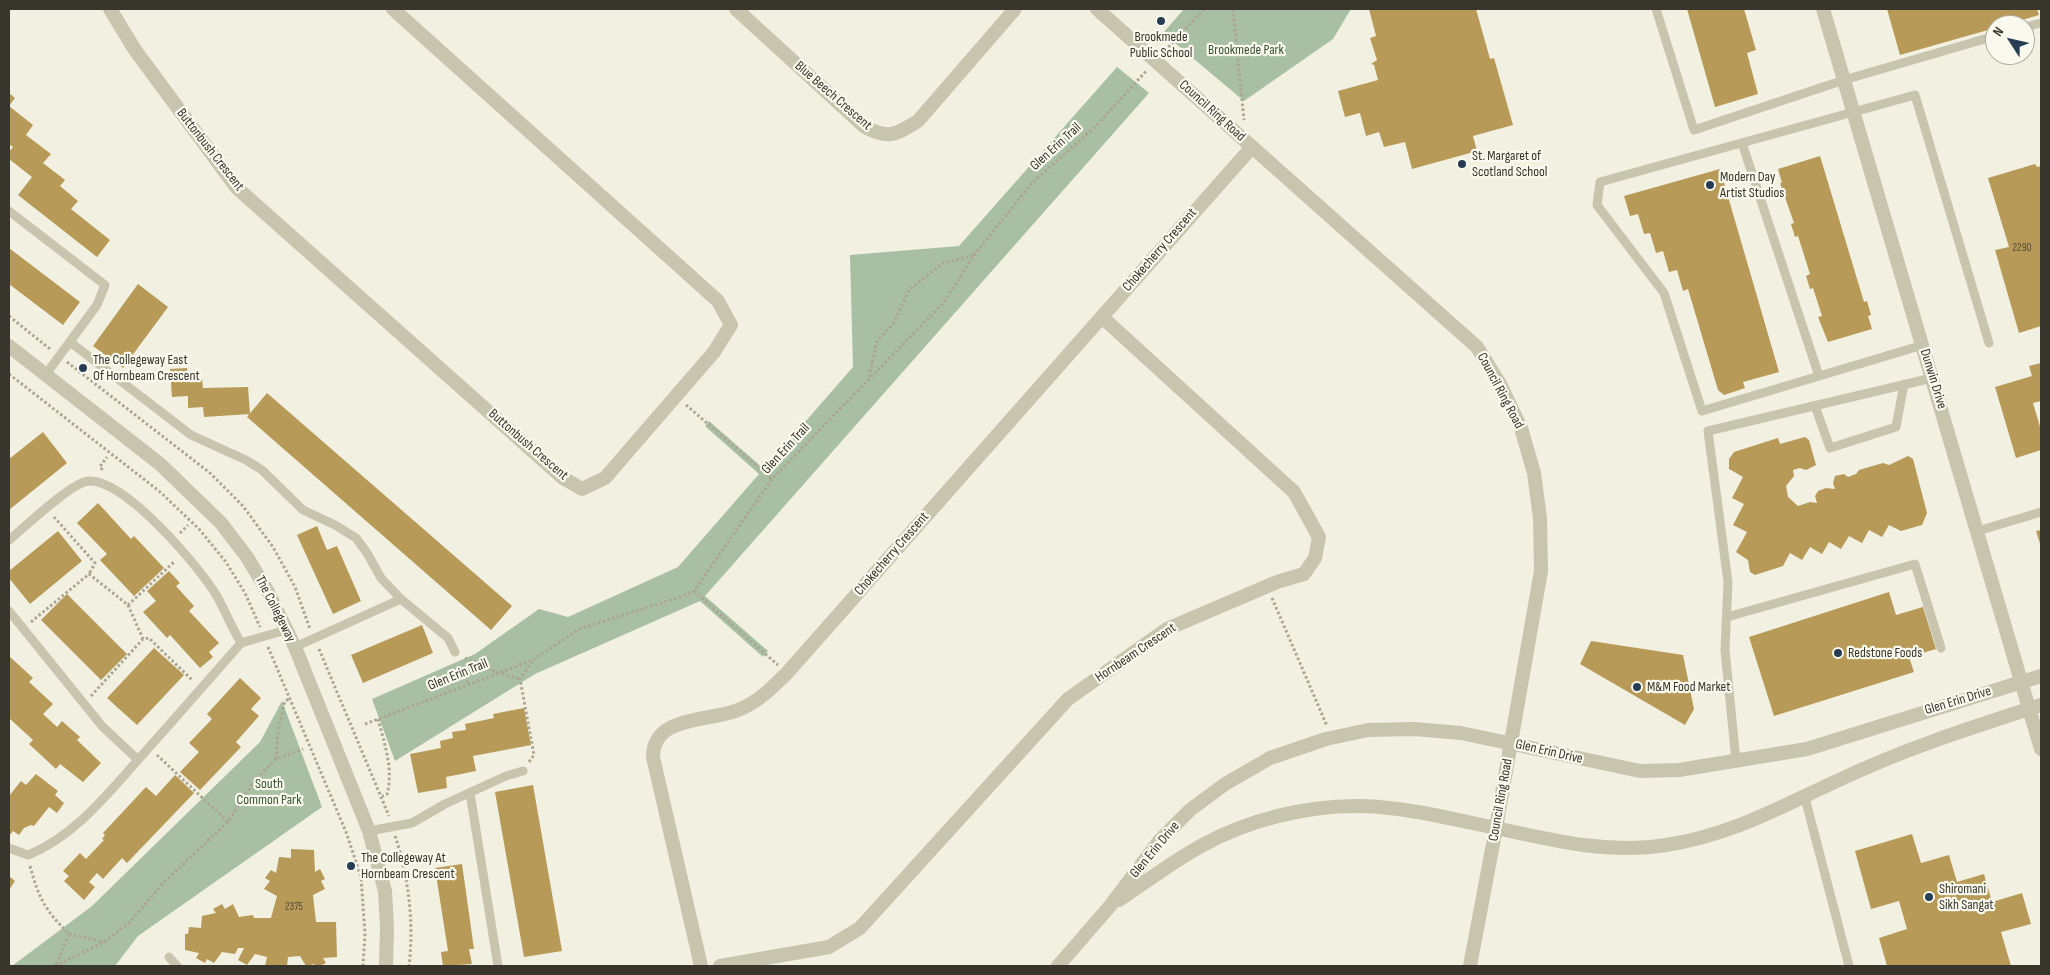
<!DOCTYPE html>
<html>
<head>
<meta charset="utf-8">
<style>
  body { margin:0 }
  #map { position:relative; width:2050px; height:975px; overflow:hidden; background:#f1f0e1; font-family:"Sofia Sans Condensed",sans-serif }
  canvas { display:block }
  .frame { position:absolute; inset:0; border:10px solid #38352c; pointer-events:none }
  .north { position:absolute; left:1985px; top:15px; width:50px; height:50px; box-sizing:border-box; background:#f9f9ee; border:1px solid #acaba0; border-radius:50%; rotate:305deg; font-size:14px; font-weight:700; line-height:20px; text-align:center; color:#38352c }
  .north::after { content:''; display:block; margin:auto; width:18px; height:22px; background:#263d54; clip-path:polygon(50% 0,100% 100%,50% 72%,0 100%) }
</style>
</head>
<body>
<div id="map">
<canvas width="2050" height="975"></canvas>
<div class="frame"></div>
<div class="north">N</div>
</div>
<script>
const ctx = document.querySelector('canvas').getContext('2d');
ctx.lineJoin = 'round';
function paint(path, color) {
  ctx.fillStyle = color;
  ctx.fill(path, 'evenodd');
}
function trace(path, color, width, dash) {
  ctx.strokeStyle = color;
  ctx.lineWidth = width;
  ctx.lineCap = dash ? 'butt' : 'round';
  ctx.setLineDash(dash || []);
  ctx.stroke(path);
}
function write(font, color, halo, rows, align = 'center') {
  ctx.font = font + ' "Sofia Sans Condensed",sans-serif';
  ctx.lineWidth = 4.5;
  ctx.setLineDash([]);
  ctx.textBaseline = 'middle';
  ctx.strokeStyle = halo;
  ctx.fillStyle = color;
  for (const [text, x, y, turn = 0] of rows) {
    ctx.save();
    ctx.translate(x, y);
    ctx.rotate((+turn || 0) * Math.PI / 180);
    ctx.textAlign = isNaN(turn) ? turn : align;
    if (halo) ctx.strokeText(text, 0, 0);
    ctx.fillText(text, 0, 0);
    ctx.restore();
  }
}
const green = new Path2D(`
  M 1184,9 L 1351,9 L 1333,39 L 1244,101 L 1163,33 Z
  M 1117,67 L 1149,93 L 705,596 L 768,651 L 763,657 L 700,601 L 535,674 L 395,761 L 372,699 L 475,654 L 539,609 L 568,617 L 678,567 L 759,474 L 705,426 L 709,421 L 764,469 L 853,367 L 850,255 L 959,246 Z
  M 282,701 L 322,807 L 138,936 L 115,966 L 12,966 L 92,906 L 260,742 Z`);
const building = new Path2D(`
  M 1369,9 L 1476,9 L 1490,59 L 1494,58 L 1513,125 L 1473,136 L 1477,151 L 1412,169 L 1405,142 L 1384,147 L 1379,132 L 1366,136 L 1360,113 L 1345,117 L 1338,91 L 1378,80 L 1374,65 L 1371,64 L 1377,60 L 1370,38 L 1376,36 Z
  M 1687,9 L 1744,9 L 1756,50 L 1747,53 L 1758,94 L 1715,107 Z
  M 1887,9 L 2037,9 L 2039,15 L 2005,25 L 1995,25 L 1995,28 L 1900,55 Z
  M 9,93 L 15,98 L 9,106 L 33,125 L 26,135 L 51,154 L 43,163 L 65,180 L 60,186 L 78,201 L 71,209 L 110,240 L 97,257 L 18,195 L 32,177 L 9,159 L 9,152 L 13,147 L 9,144 Z
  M 1820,156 L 1864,302 L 1867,301 L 1871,315 L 1868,316 L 1872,329 L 1828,342 L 1818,317 L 1822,316 L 1813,288 L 1810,289 L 1806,276 L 1810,274 L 1798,236 L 1795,237 L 1791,224 L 1794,223 L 1780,183 L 1782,183 L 1778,169 Z
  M 2035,164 L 2037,167 L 2041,166 L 2041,326 L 2019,333 L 1995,250 L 2009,247 L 1988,178 Z
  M 1720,169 L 1779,372 L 1743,382 L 1745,388 L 1724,395 L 1718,390 L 1688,289 L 1683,291 L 1677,270 L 1669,272 L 1663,251 L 1656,253 L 1650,233 L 1644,234 L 1638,214 L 1630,216 L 1624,196 Z
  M 9,248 L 80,302 L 63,325 L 9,284 Z
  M 138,284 L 168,307 L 123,368 L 93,346 Z
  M 2041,363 L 2041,401 L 2033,403 L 2041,430 L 2041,450 L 2016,458 L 1995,387 L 2032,376 L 2029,366 Z
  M 187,368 L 188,380 L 202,379 L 203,388 L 248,387 L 250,414 L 204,417 L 203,407 L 188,408 L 188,396 L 172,397 L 170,369 Z
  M 267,393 L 512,606 L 491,630 L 247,417 Z
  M 43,432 L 67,463 L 9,510 L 9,459 Z
  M 1805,437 L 1809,440 L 1816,465 L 1806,470 L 1800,468 L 1793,470 L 1794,476 L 1786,486 L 1788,497 L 1798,506 L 1810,502 L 1817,503 L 1815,496 L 1818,491 L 1826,488 L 1835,489 L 1833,483 L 1835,476 L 1844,474 L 1848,477 L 1856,474 L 1859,470 L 1883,463 L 1889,465 L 1908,456 L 1913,459 L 1927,513 L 1922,525 L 1901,531 L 1889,525 L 1882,537 L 1869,530 L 1862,543 L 1849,536 L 1841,549 L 1829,542 L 1822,554 L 1810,547 L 1802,560 L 1790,553 L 1783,566 L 1755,575 L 1750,572 L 1748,560 L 1736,552 L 1747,532 L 1733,525 L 1744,504 L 1732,498 L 1743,477 L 1729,469 L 1729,459 L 1734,452 L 1778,438 L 1780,444 Z
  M 98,503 L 131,539 L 134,536 L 164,568 L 134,596 L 100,560 L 107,554 L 77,523 Z
  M 317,526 L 327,550 L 337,546 L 361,601 L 333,614 L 297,535 Z
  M 2041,530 L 2041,547 L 2036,531 Z
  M 58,531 L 82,561 L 30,604 L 9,578 L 9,571 Z
  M 169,571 L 180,583 L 176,586 L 194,606 L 189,611 L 219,643 L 209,652 L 213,657 L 200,668 L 170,635 L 167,638 L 143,612 L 156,601 L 147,591 Z
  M 1889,592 L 1896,615 L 1923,607 L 1936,649 L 1909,657 L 1914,672 L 1774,716 L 1749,637 Z
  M 67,594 L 127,654 L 101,680 L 41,620 Z
  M 422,625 L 433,653 L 363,683 L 351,655 Z
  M 1591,641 L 1683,655 L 1694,709 L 1685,725 L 1580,664 Z
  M 154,648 L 184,675 L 137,725 L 107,698 Z
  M 9,656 L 33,678 L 29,682 L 53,704 L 43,714 L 57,727 L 62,721 L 80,737 L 77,740 L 101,763 L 83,782 L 60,764 L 56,769 L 29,744 L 33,740 L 9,718 Z
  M 240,678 L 261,698 L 251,709 L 259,716 L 236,742 L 241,747 L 200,790 L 180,772 L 199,752 L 189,743 L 212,719 L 207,714 Z
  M 524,708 L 531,745 L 473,756 L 476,771 L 446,777 L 447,788 L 418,793 L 410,754 L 441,748 L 440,741 L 453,738 L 452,732 L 466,730 L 465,724 L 494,718 L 493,714 Z
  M 36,774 L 58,791 L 55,795 L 64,803 L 57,813 L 49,807 L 34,826 L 31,825 L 24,828 L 19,835 L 13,831 L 10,835 L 9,796 L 21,781 L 26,785 Z
  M 175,775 L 194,793 L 127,863 L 122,858 L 103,879 L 97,873 L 89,882 L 95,887 L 84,900 L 64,881 L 69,876 L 63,871 L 80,853 L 86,859 L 104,840 L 102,839 L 105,835 L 103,833 L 146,787 L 156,796 Z
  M 533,785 L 562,951 L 524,957 L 495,792 Z
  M 1912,834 L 1921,863 L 1949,855 L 1957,882 L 1984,874 L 1992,902 L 2022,893 L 2031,924 L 2001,932 L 2011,966 L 1887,966 L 1879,938 L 1907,929 L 1899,901 L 1871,909 L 1855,851 Z
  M 291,849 L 314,850 L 315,872 L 320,869 L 325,879 L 321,881 L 325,889 L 313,895 L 316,922 L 336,922 L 337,957 L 323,958 L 326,963 L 320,966 L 315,966 L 314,964 L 306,966 L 300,956 L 288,957 L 287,966 L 265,966 L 267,957 L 255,954 L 247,965 L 238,960 L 244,948 L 238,948 L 235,954 L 222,952 L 214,963 L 207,959 L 205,963 L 196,958 L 199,953 L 185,950 L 185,934 L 188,934 L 189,927 L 201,928 L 202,916 L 216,913 L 213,909 L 222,904 L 225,909 L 233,904 L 239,917 L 253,915 L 254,918 L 271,918 L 277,896 L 264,889 L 270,881 L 265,878 L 271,870 L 276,873 L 279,857 L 291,858 Z
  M 462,864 L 474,949 L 469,949 L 472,964 L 443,966 L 441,952 L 448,951 L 435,868 Z
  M 9,876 L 15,881 L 9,890 Z`);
const path = new Path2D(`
  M 1233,9 L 1244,120
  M 1165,51 L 1204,9
  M 9,316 L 50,349
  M 67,362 L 210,473 L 243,506 L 273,547 L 295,587 L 310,629
  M 9,374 L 159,491 L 199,529 L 226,562 L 245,593 L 260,627
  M 869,377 L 877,341 L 893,324 L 909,290 L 943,263 L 974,255
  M 686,405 L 772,479
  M 101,470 L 103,467 L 101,465 L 107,457
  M 54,517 L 95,563 L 89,574
  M 180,533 L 188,525
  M 694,591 L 778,665
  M 1272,598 L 1327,726
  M 128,605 L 143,639 L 149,638 L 193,681
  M 31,622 L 89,574 L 128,605 L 175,561
  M 268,647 L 346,832 L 361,877 L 365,934 L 363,966
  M 319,649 L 389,816
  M 465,658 L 496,672 L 520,679
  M 467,683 L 471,661
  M 91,696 L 143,639
  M 378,719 C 384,742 394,770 387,794 L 382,796
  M 365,724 L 533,660 L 579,629 L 680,597 L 694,591 L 772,479 L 944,302 L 974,255 L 1031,184 L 1096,126 L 1147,70
  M 157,755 L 228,822
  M 276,759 L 278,731 L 285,701 L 291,698
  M 529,762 L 534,755 L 520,679 L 533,660
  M 395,836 C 409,877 414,924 409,966
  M 30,866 C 39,899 45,910 69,934 L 56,965
  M 69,934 L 104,942
  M 55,966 L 104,942 L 129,923 L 165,881 L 228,822 L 254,781 L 276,759 L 303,749`);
const service = new Path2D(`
  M 1656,9 L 1694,130 L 1844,80 L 1995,36
  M 2025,27 L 2041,23
  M 1742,143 L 1819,376
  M 9,211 L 105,285 L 97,305 L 46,374
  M 70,342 L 191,435 L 246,460 L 262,470 L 303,510 L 335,525 L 356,538 L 367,553 L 381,578 L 401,599 L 448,638 L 455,652
  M 1923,345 L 1702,411 L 1664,293 L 1597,205 L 1600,182 L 1915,95 L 1989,343
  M 1815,406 L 1830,448 L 1896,427 L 1904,384
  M 1978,531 L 2041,512
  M 9,540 C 26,526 66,488 84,482 C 119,470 203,571 218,598 C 226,613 232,628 241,643 C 206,683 172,722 137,761 C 105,797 73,837 28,855 L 9,848
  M 9,611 L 102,726 L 138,760
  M 1727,617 L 1915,564 L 1941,648
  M 241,643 L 286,630
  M 295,647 L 401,599
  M 1736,761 L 1725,650 L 1728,582 L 1708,431 L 1932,378
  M 470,793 L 498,966
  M 1805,798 L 1849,966
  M 369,831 L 412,823 L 445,804 L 506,776 L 523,771
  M 169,957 L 177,966`);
const minor = new Path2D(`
  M 110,9 L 135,50 L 237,188 L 563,478 L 582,489 L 605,478 L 714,352 L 731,325 L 718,301 L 393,9
  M 736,9 L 865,127 C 890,140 896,134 918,121 L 1015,9
  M 1823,9 L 2041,749
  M 701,966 L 653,757 C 653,715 709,722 738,710 C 757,703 773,687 787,673 L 1252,147
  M 720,966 L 829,947 L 860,928 L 1068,699 L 1167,629 L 1277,582 L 1304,574 L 1315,558 L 1319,537 L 1294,492 L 1102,317`);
const tertiary = new Path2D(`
  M 1097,9 L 1477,347 L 1500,384 L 1521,428 L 1534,473 L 1540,518 L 1541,571 L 1496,828 L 1470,966
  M 9,346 L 160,464 L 221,523 L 247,557 L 268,592 L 295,647 L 369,831 L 385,891 L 387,928 L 386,966
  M 1119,900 C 1146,882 1172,862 1201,846 C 1247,820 1308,805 1361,806 C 1407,807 1456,820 1501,829 C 1555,841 1610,854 1666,845 C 1732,835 1780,807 1839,780 C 1904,749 1973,727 2041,705
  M 1058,966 L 1110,906 L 1160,840 L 1190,810 L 1225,784 L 1270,758 L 1326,739 L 1368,730 L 1414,729 L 1461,733 L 1640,771 L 1679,770 L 1807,749 L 2041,676`);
const markers = [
  [1161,21,5,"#263d54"],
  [1462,164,5,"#263d54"],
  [1710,185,5,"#263d54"],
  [83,368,5,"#263d54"],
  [1838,653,5,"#263d54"],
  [1637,687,5,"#263d54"],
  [351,866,5,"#263d54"],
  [1929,897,5,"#263d54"]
];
const numberNames = [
  ["2290",2022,248],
  ["2375",294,907]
];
const poiNames = [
  ["Brookmede",1161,37,"center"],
  ["Public School",1161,53,"center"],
  ["St. Margaret of",1472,156],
  ["Scotland School",1472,172],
  ["Modern Day",1720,177],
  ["Artist Studios",1720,193],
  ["The Collegeway East",93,360],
  ["Of Hornbeam Crescent",93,376],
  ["Redstone Foods",1848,653],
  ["M&M Food Market",1647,687],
  ["The Collegeway At",361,858],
  ["Hornbeam Crescent",361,874],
  ["Shiromani",1939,889],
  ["Sikh Sangat",1939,905]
];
const parkNames = [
  ["Brookmede Park",1246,50],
  ["South",269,784],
  ["Common Park",269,800]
];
const streetNames = [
  ["Blue Beech Crescent",833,96,41],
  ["Council Ring Road",1212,111,42],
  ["Glen Erin Trail",1056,147,-42],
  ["Buttonbush Crescent",210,150,52],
  ["Chokecherry Crescent",1160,250,-49],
  ["Dunwin Drive",1933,379,73],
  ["Council Ring Road",1500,391,62],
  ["Buttonbush Crescent",528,445,41],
  ["Glen Erin Trail",786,449,-47],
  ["Chokecherry Crescent",892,554,-49],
  ["The Collegeway",275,609,63],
  ["Hornbeam Crescent",1136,653,-34],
  ["Glen Erin Trail",458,675,-22],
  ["Glen Erin Drive",1958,701,-17],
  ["Glen Erin Drive",1549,752,13],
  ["Council Ring Road",1501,800,-80],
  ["Glen Erin Drive",1155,850,-50]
];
paint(green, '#a9bfa3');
paint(building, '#b89a58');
trace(path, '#aaa690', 3, [2.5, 2.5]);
trace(service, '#c8c5ae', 9);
trace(minor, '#c8c5ae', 14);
trace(tertiary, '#c8c5ae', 14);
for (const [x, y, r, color] of markers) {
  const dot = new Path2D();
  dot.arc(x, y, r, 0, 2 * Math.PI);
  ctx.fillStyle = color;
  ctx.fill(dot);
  trace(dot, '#f9f9ee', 2);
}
write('11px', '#584e37', null, numberNames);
write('14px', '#38352c', '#f9f9ee', poiNames, 'left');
write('14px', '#385332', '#f9f9ee', parkNames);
write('14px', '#38352c', '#f9f9ee', streetNames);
</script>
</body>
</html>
